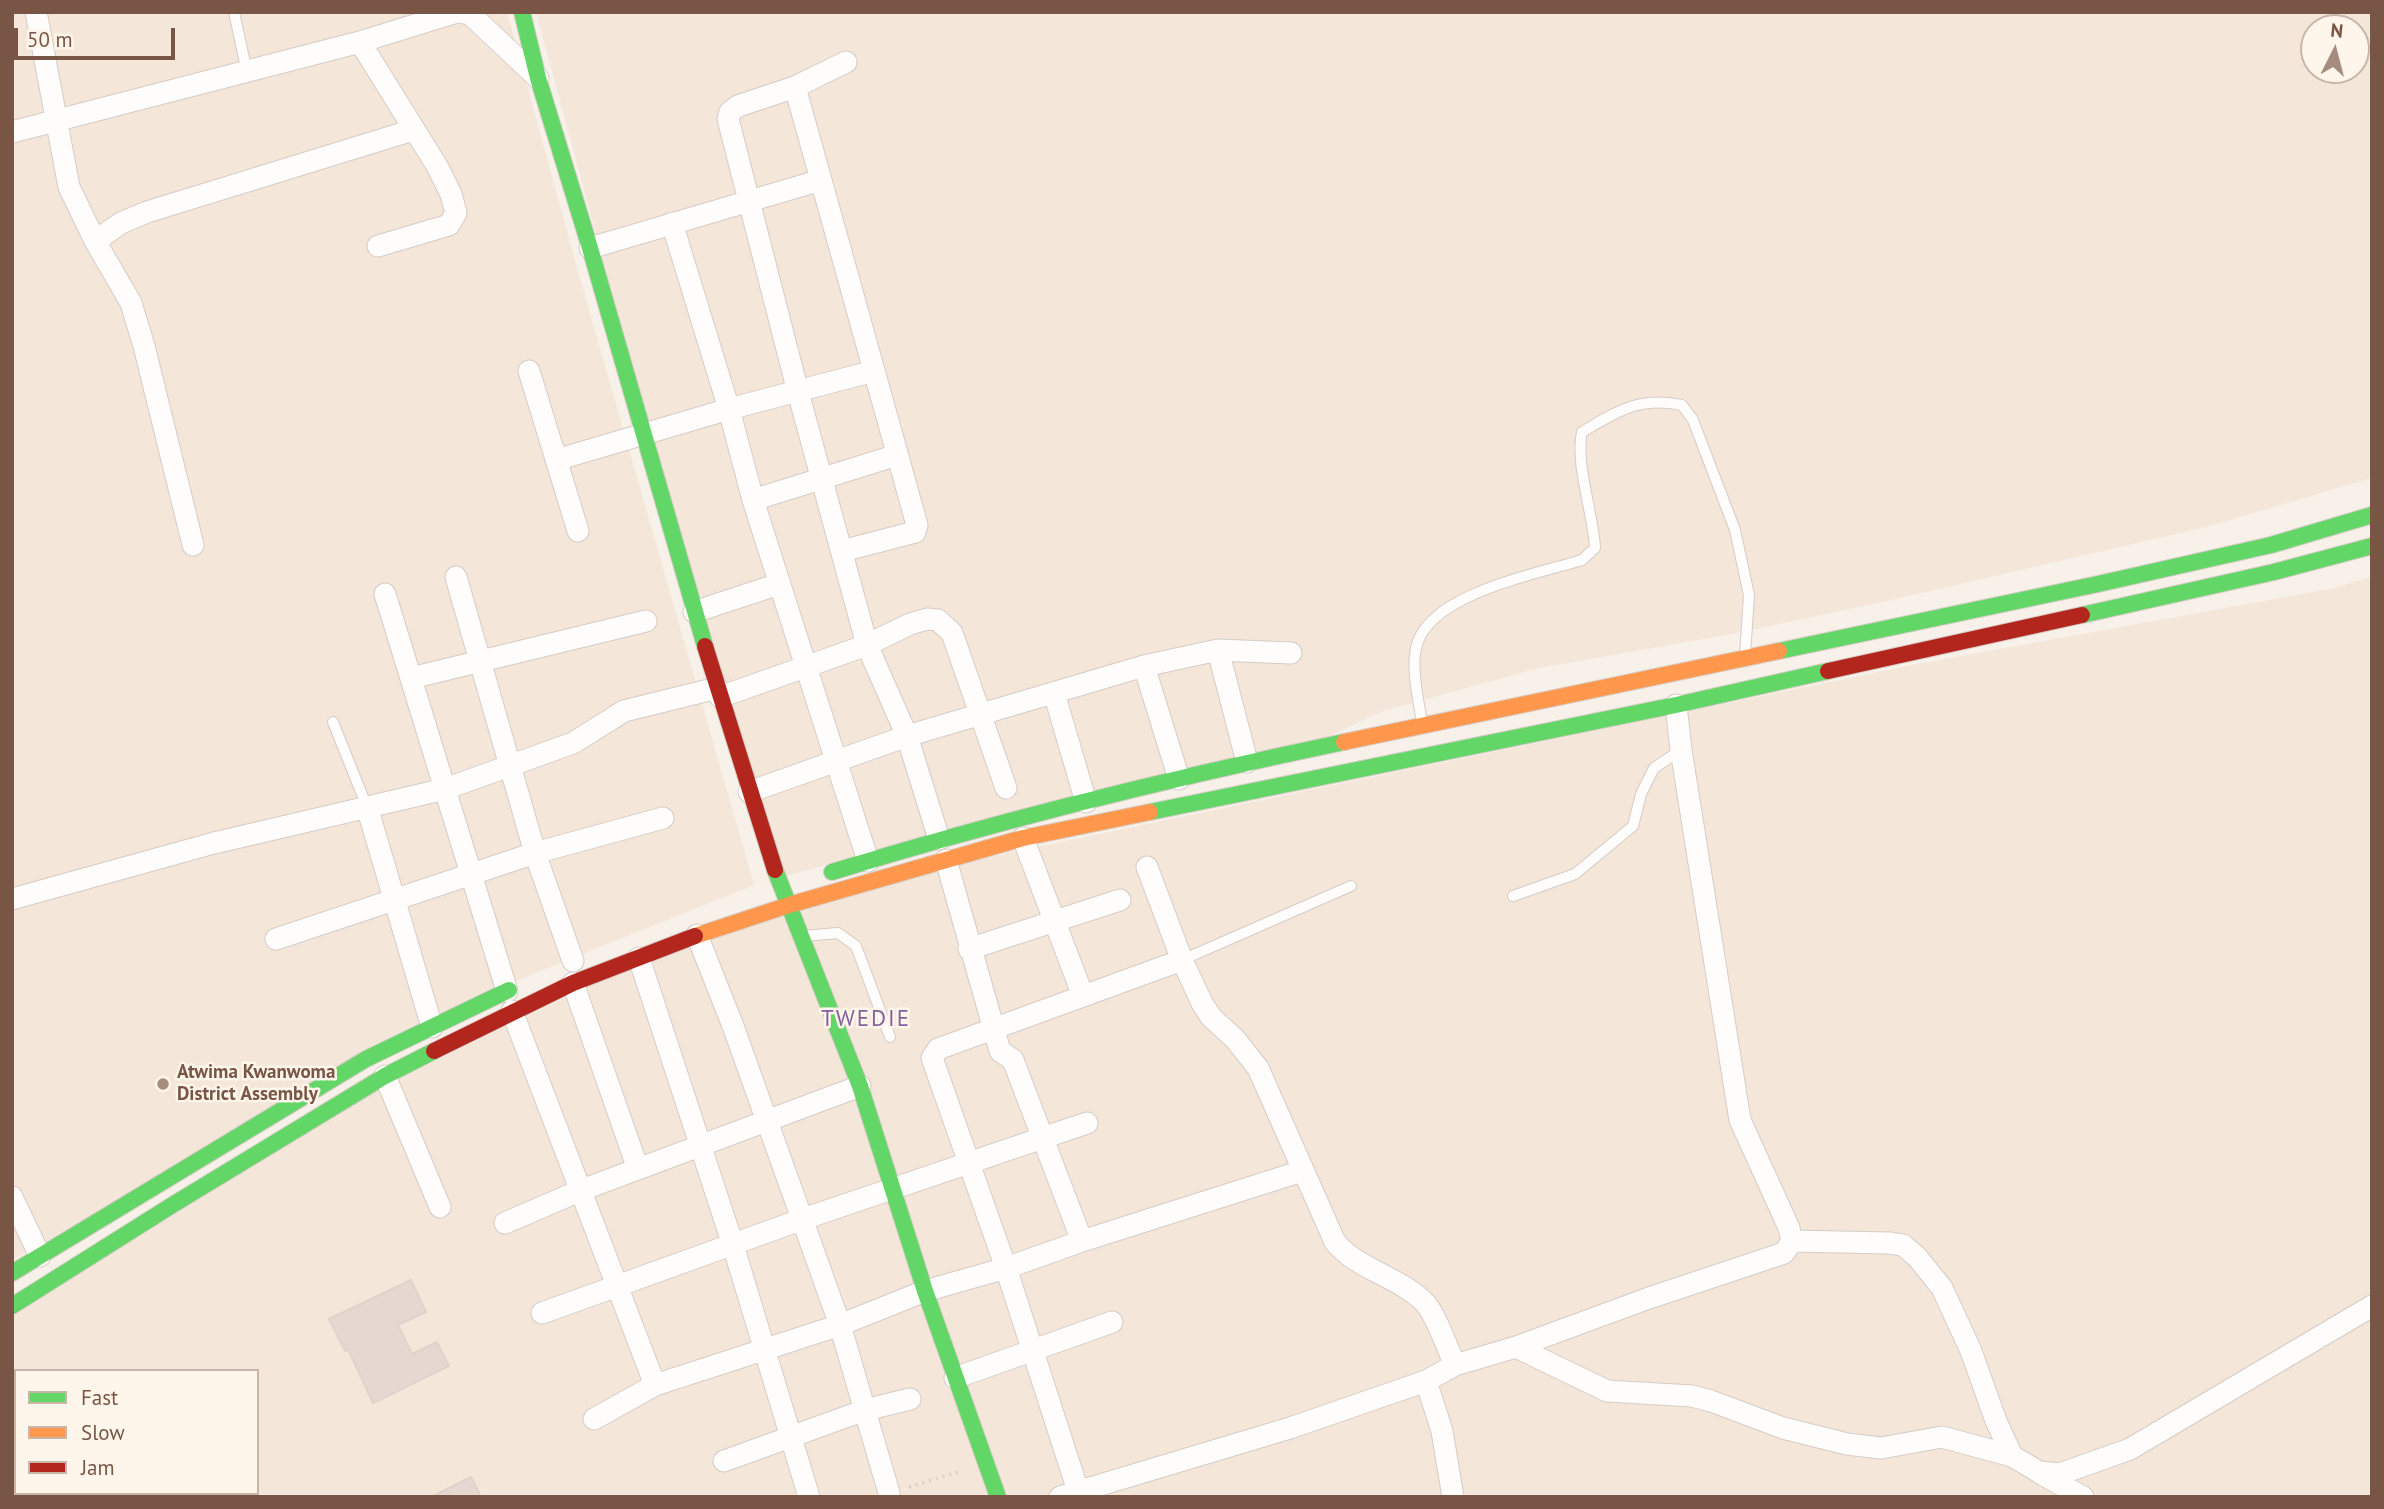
<!DOCTYPE html>
<html>
<head>
<meta charset="utf-8">
<style>
  body { margin:0 }
  #map { position:relative; width:2384px; height:1509px; overflow:hidden; background:#f8f1e9; font-family:"PT Sans",sans-serif }
  canvas { display:block }
  .frame { position:absolute; inset:0; border:14px solid #795546; pointer-events:none }
  .legend { position:absolute; left:14px; top:1369px; width:245px; height:126px; box-sizing:border-box; background:#fff6eb; border:2px solid #c9b6a9; margin:0; padding:9px 12px; list-style:none; font-size:21px; color:#795546 }
  .legend li { display:flex; align-items:center; gap:14px; height:35px }
  .legend b { width:35px; border:2px solid #c9b6a9 }
  .north { position:absolute; left:2300px; top:14px; width:70px; height:70px; box-sizing:border-box; background:#fff6eb; border:2px solid #c9b6a9; border-radius:50%; rotate:6deg; font-size:19px; font-weight:700; line-height:28px; text-align:center; color:#795546 }
  .north::after { content:''; display:block; margin:auto; width:24px; height:32px; background:#a58c7f; clip-path:polygon(50% 0,100% 100%,50% 72%,0 100%) }
  .scale { position:absolute; left:14px; top:28px; width:161px; height:32px; box-sizing:border-box; border:4px solid #795546; border-top:0; padding-left:9px; font-size:21px; line-height:24px; white-space:nowrap; color:#795546; -webkit-text-stroke:5px #fff6eb; paint-order:stroke }
</style>
</head>
<body>
<div id="map">
<canvas width="2384" height="1509"></canvas>
<div class="frame"></div>
<ul class="legend">
<li><b style="height:9px;background:#63d668"></b>Fast</li>
<li><b style="height:9px;background:#ff974d"></b>Slow</li>
<li><b style="height:9px;background:#b3261e"></b>Jam</li>
</ul>
<div class="north">N</div>
<div class="scale">50 m</div>
</div>
<script>
const ctx = document.querySelector('canvas').getContext('2d');
ctx.lineJoin = 'round';
function paint(path, color) {
  ctx.fillStyle = color;
  ctx.fill(path, 'evenodd');
}
function trace(path, color, width, dash) {
  ctx.strokeStyle = color;
  ctx.lineWidth = width;
  ctx.lineCap = dash ? 'butt' : 'round';
  ctx.setLineDash(dash || []);
  ctx.stroke(path);
}
function write(font, color, halo, rows, align = 'center') {
  ctx.font = font + ' "PT Sans",sans-serif';
  ctx.lineWidth = 5;
  ctx.setLineDash([]);
  ctx.textBaseline = 'middle';
  ctx.strokeStyle = halo;
  ctx.fillStyle = color;
  for (const [text, x, y, turn = 0] of rows) {
    ctx.save();
    ctx.translate(x, y);
    ctx.rotate((+turn || 0) * Math.PI / 180);
    ctx.textAlign = isNaN(turn) ? turn : align;
    if (halo) ctx.strokeText(text, 0, 0);
    ctx.fillText(text, 0, 0);
    ctx.restore();
  }
}
const residential = new Path2D(`
  M 12,12 L 507,12 L 577,268 L 754,885 L 476,997 L 12,1260 Z
  M 536,12 L 2372,12 L 2372,478 L 2206,527 L 1887,601 L 1737,633 L 1539,668 L 1383,711 L 1297,751 L 933,834 L 780,878 L 603,260 ZM 2314,28 L 2356,28 L 2356,70 L 2314,70 Z
  M 2372,576 L 2372,1497 L 12,1497 L 12,1314 L 389,1083 L 639,962 L 931,869 L 1912,665 L 2335,588 ZM 16,1371 L 257,1371 L 257,1493 L 16,1493 Z`);
const building = new Path2D(`
  M 411,1280 L 426,1312 L 398,1325 L 412,1354 L 437,1342 L 449,1366 L 373,1403 L 348,1349 L 345,1351 L 329,1319 Z
  M 471,1477 L 481,1497 L 431,1497 Z`);
const path = new Path2D(`
  M 909,1487 L 962,1471`);
const lane = new Path2D(`
  M 234,12 L 247,72
  M 333,722 L 367,807
  M 1422,724 C 1419,700 1411,672 1416,648 C 1427,594 1537,574 1582,560 L 1595,548 C 1593,512 1575,464 1582,432 C 1618,411 1639,396 1682,405 L 1693,420 L 1735,530 L 1749,595 L 1745,655
  M 1513,896 L 1575,874 L 1633,826 L 1641,794 L 1654,768 L 1681,750
  M 804,936 L 838,933 L 856,946 L 890,1037
  M 1182,960 L 1351,886`);
const street = new Path2D(`
  M 36,12 L 69,187 L 95,241 L 131,303 L 144,346 L 193,545
  M 458,12 L 470,14 L 538,78
  M 360,42 L 437,166 L 451,194 L 456,213 L 449,225 L 378,246
  M 846,62 L 795,87 L 738,106 L 730,112 L 728,119 L 798,392 L 867,645 L 907,736 L 939,839
  M 795,87 L 821,180
  M 12,132 L 360,42 L 457,12
  M 672,223 L 729,409 L 753,500 L 868,861
  M 95,241 L 121,223 L 147,212 L 413,130
  M 590,248 L 821,180 L 917,525 L 915,532 L 842,551
  M 529,371 L 578,531
  M 556,460 L 729,409 L 874,371
  M 753,500 L 897,455
  M 456,577 L 535,853 L 573,961
  M 385,594 L 507,991
  M 694,612 L 779,584
  M 1218,650 L 1247,762
  M 1144,666 L 1179,779
  M 411,678 L 646,621
  M 1054,693 L 1086,802
  M 720,697 L 867,645 L 910,624 L 927,619 L 938,620 L 952,633 L 1006,788
  M 749,792 L 907,736 L 1144,666 L 1218,650 L 1291,653
  M 367,807 L 432,1027
  M 1023,838 L 1083,996
  M 946,860 L 1000,1051 L 1013,1060 L 1082,1241
  M 1147,867 L 1182,960 L 1202,1003 L 1211,1017 L 1235,1039 L 1258,1068 L 1335,1242 C 1358,1270 1398,1276 1424,1302 C 1435,1312 1448,1350 1455,1365
  M 12,899 L 214,843 L 445,789 L 573,743 L 624,711 L 717,688
  M 697,935 L 733,1026 L 840,1325 L 889,1493
  M 276,939 L 535,853 L 663,818
  M 969,949 L 1120,900
  M 639,958 L 733,1245 L 809,1497
  M 573,983 L 638,1169
  M 512,1011 L 655,1385
  M 385,1076 L 440,1207
  M 12,1197 L 40,1256
  M 505,1223 L 579,1191 L 860,1086
  M 1792,1241 L 1889,1243 L 1903,1245 L 1917,1257 L 1942,1288 L 1971,1351 L 1996,1421 L 2012,1456 L 2039,1472 L 2060,1474 L 2130,1449 L 2372,1306
  M 542,1313 L 803,1219 L 1087,1123
  M 1516,1347 L 1607,1391 L 1692,1396 L 1711,1401 L 1783,1428 L 1847,1444 L 1881,1448 L 1942,1437 L 2012,1456
  M 955,1378 L 1112,1322
  M 1426,1381 L 1442,1431 L 1453,1497
  M 594,1419 L 655,1385 L 840,1325 L 925,1291 L 1006,1268 L 1082,1241 L 1302,1171
  M 724,1461 L 865,1410 L 910,1399
  M 2040,1473 L 2083,1497
  M 1060,1497 L 1290,1428 L 1426,1381 L 1455,1365 L 1516,1347 L 1649,1298 L 1784,1253 L 1792,1241 L 1789,1228 L 1740,1120 L 1681,750 L 1676,705
  M 1080,1497 L 1006,1268 L 932,1058 L 938,1049 L 1182,960`);
const fast = new Path2D(`
  M 522,12 L 538,78 L 590,248 L 705,646
  M 2082,615 L 2274,572 L 2372,546
  M 1779,651 L 2098,584 L 2271,545 L 2372,515
  M 1150,812 L 1676,705 L 1828,671
  M 775,870 L 860,1086 L 925,1291 L 998,1497
  M 832,872 C 1000,820 1172,778 1344,742
  M 12,1273 L 366,1059 L 509,990
  M 12,1306 L 174,1204 L 385,1076 L 434,1051`);
const slow = new Path2D(`
  M 1344,742 L 1779,651
  M 695,936 L 789,905 L 1023,838 L 1150,812`);
const jam = new Path2D(`
  M 705,646 L 775,870
  M 1828,671 L 2082,615
  M 434,1051 L 573,983 L 695,936`);
const markers = [
  [163,1084,7,"#a58c7f"]
];
const poiNames = [
  ["Atwima Kwanwoma",177,1073],
  ["District Assembly",177,1095]
];
const quarterNames = [
  ["TWEDIE",866,1019]
];
paint(residential, '#f4e6d9');
paint(building, '#e5d8d0');
trace(building, '#e1d3cb', 2);
trace(lane, '#d6ccc6', 12);
trace(street, '#d6ccc6', 23);
trace(fast, '#d7ccc6', 18);
trace(slow, '#d7ccc6', 18);
trace(jam, '#d7ccc6', 18);
trace(path, '#dbd0cb', 3.5, [2, 5]);
trace(lane, '#fefdfc', 10);
trace(street, '#fefdfc', 21);
trace(fast, '#63d668', 16);
trace(slow, '#ff974d', 16);
trace(jam, '#b3261e', 16);
for (const [x, y, r, color] of markers) {
  const dot = new Path2D();
  dot.arc(x, y, r, 0, 2 * Math.PI);
  ctx.fillStyle = color;
  ctx.fill(dot);
  trace(dot, '#fff6eb', 2.5);
}
write('bold 19px', '#795546', '#fff6eb', poiNames, 'left');
ctx.letterSpacing = '2px';
write('23px', '#85619d', '#fff6eb', quarterNames);
ctx.letterSpacing = '0px';
</script>
</body>
</html>
